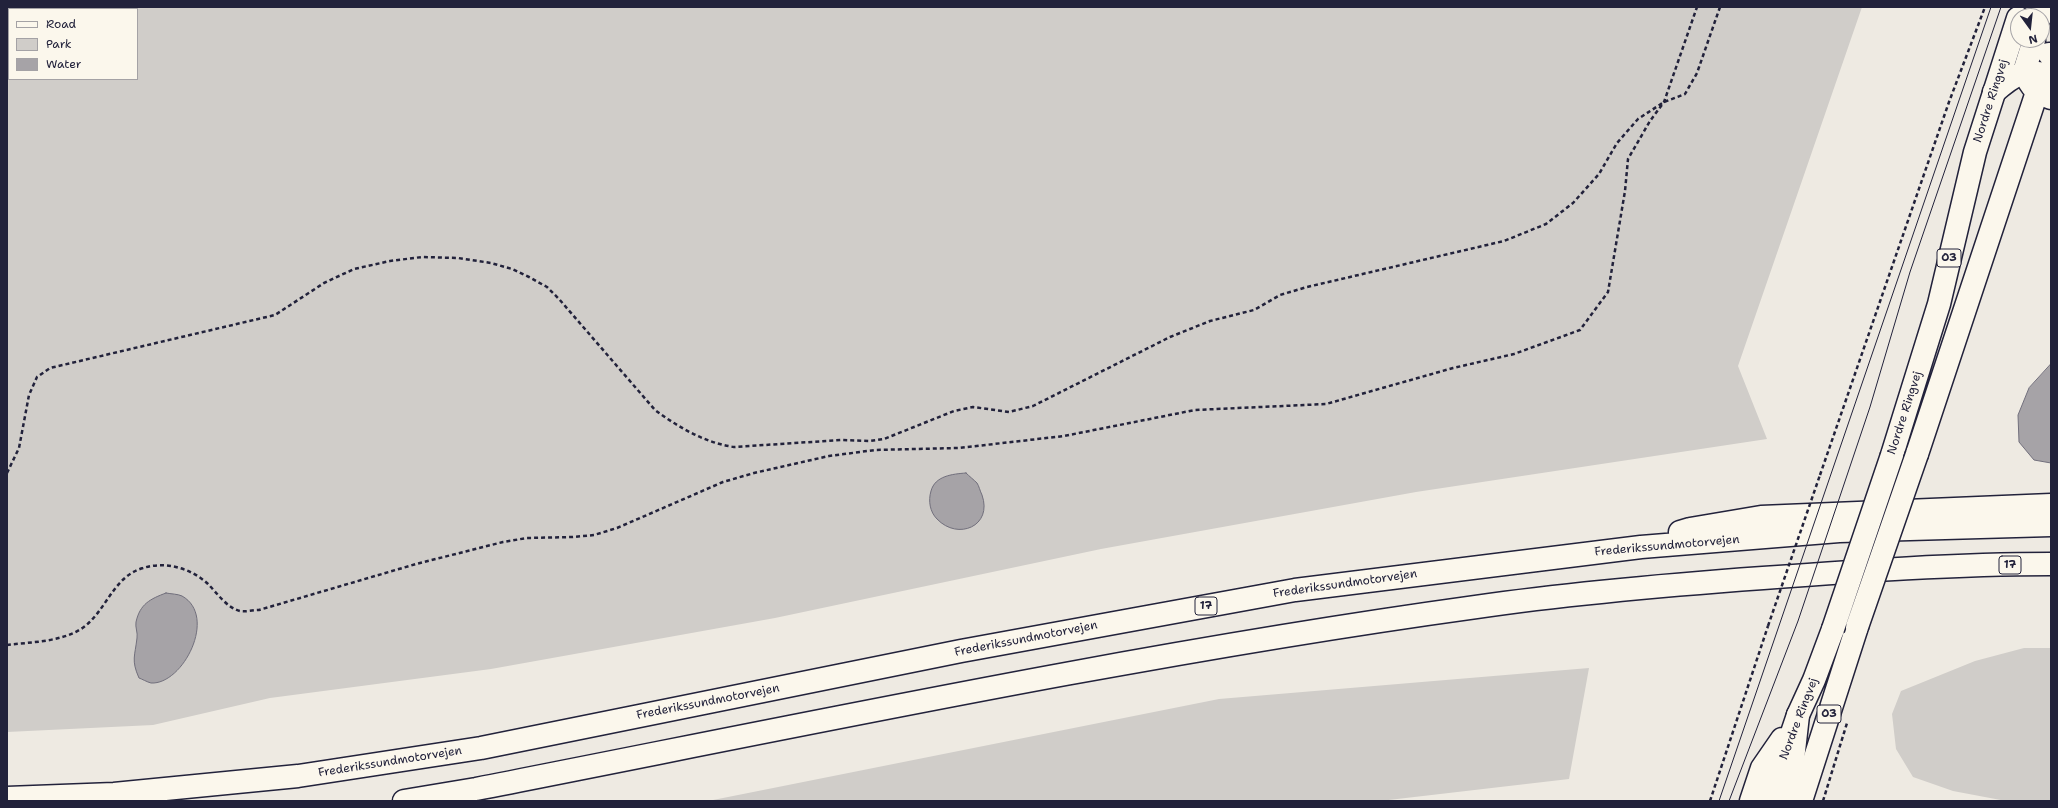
<!DOCTYPE html>
<html>
<head>
<meta charset="utf-8">
<style>
  body { margin:0 }
  #map { position:relative; width:2058px; height:808px; overflow:hidden; background:#eeeae2; font-family:"Shantell Sans",sans-serif }
  canvas { display:block }
  .frame { position:absolute; inset:0; border:8px solid #22223b; pointer-events:none }
  .legend { position:absolute; left:8px; top:8px; width:130px; height:72px; box-sizing:border-box; background:#fbf7ec; border:1px solid #a4a2a5; margin:0; padding:5px 7px; list-style:none; font-size:12px; color:#22223b }
  .legend li { display:flex; align-items:center; gap:8px; height:20px }
  .legend b { width:20px; border:1px solid #a4a2a5 }
  .north { position:absolute; left:2010px; top:8px; width:40px; height:40px; box-sizing:border-box; background:#fbf7ec; border:1px solid #a4a2a5; border-radius:50%; rotate:165deg; font-size:11px; font-weight:700; line-height:16px; text-align:center; color:#22223b }
  .north::after { content:''; display:block; margin:auto; width:14px; height:18px; background:#22223b; clip-path:polygon(50% 0,100% 100%,50% 72%,0 100%) }
</style>
</head>
<body>
<div id="map">
<canvas width="2058" height="808"></canvas>
<div class="frame"></div>
<ul class="legend">
<li><b style="height:5px;background:#fbf7ec"></b>Road</li>
<li><b style="height:11px;background:#d0cdc9"></b>Park</li>
<li><b style="height:11px;background:#a6a3a7"></b>Water</li>
</ul>
<div class="north">N</div>
</div>
<script>
const ctx = document.querySelector('canvas').getContext('2d');
ctx.lineJoin = 'round';
function paint(path, color) {
  ctx.fillStyle = color;
  ctx.fill(path, 'evenodd');
}
function trace(path, color, width, dash) {
  ctx.strokeStyle = color;
  ctx.lineWidth = width;
  ctx.lineCap = dash ? 'butt' : 'round';
  ctx.setLineDash(dash || []);
  ctx.stroke(path);
}
function write(font, color, halo, rows, align = 'center') {
  ctx.font = font + ' "Shantell Sans",sans-serif';
  ctx.lineWidth = 3;
  ctx.setLineDash([]);
  ctx.textBaseline = 'middle';
  ctx.strokeStyle = halo;
  ctx.fillStyle = color;
  for (const [text, x, y, turn = 0] of rows) {
    ctx.save();
    ctx.translate(x, y);
    ctx.rotate((+turn || 0) * Math.PI / 180);
    ctx.textAlign = isNaN(turn) ? turn : align;
    if (halo) ctx.strokeText(text, 0, 0);
    ctx.fillText(text, 0, 0);
    ctx.restore();
  }
}
const green = new Path2D(`
  M 7,7 L 1862,7 L 1738,366 L 1767,439 L 1416,492 L 1101,549 L 775,618 L 491,669 L 270,698 L 153,725 L 7,732 ZM 9,9 L 137,9 L 137,79 L 9,79 Z
  M 2024,648 L 2051,648 L 2051,801 L 2006,801 L 1953,791 L 1913,777 L 1896,749 L 1892,714 L 1901,691 L 1975,661 Z
  M 1589,668 L 1569,779 L 1380,801 L 708,801 L 1219,699 Z`);
const water = new Path2D(`
  M 2051,364 L 2051,463 L 2034,460 L 2019,442 L 2018,415 L 2029,388 Z
  M 966,473 C 969,476 974,480 977,483 C 979,486 980,491 982,495 C 993,526 958,541 937,519 C 930,512 928,501 931,491 C 935,476 952,474 966,473 Z
  M 166,593 C 171,594 178,594 182,596 C 218,616 183,685 151,683 C 147,682 142,679 139,678 C 131,660 135,656 137,638 C 138,633 135,627 136,622 C 140,604 150,599 166,593 Z`);
const path = new Path2D(`
  M 7,473 L 19,448 L 29,395 L 37,377 L 50,368 L 275,315 L 324,283 L 354,269 L 390,261 L 422,257 L 458,258 L 491,263 L 512,269 L 529,277 L 547,287 L 559,299 L 655,410 C 678,427 705,443 734,447 L 841,440 L 870,441 L 884,439 L 954,411 L 973,407 L 1009,412 L 1033,406 L 1170,337 L 1210,321 L 1254,310 L 1280,295 L 1307,287 L 1504,241 L 1546,224 L 1573,203 L 1599,174 L 1617,143 L 1638,119 L 1664,102 L 1685,94 L 1697,73 L 1720,7
  M 1820,475 L 1949,102 L 1985,7
  M 7,645 C 31,642 60,642 81,629 C 106,613 112,577 143,568 C 165,561 191,568 208,584 C 217,593 227,608 240,611 C 246,612 253,610 259,610 L 416,564 L 503,542 L 527,538 L 573,537 L 594,535 L 617,528 L 723,482 L 754,473 L 829,456 L 875,450 L 959,448 L 1064,436 L 1195,410 L 1326,404 L 1453,368 L 1514,354 L 1580,330 L 1608,292 L 1625,191 L 1628,159 L 1650,121 L 1664,102 L 1697,7
  M 1710,801 L 1768,626
  M 1823,801 L 1847,723`);
const primary = new Path2D(`
  M 1917,454 L 2043,74
  M 1892,455 L 1939,304 L 1975,152 L 2018,18
  M 1751,801 L 1762,768 L 1782,739
  M 1769,801 L 1798,715 L 1814,680 L 1833,629
  M 1801,801 L 1857,627`);
const highway = new Path2D(`
  M 2041,16 L 2044,7
  M 2034,40 L 2024,72 C 2031,87 2035,92 2051,98
  M 2049,54 L 2051,54
  M 1994,92 C 2014,75 2024,67 2051,76
  M 1680,532 L 1690,529 L 1761,517 L 2051,505
  M 7,798 L 114,794 L 298,776 L 481,748 L 961,651 L 1295,590 L 1641,547 L 1839,531 L 2051,525
  M 404,801 L 476,789 C 808,724 1142,653 1476,607 C 1572,593 1667,585 1763,578 C 1859,571 1955,564 2051,564
  M 1781,801 L 1793,760 L 1798,715`);
const tram = new Path2D(`
  M 1719,801 L 1991,7
  M 1729,801 L 1798,621 L 1870,407 L 1910,272 L 2001,7`);
const pathBridge = new Path2D(`
  M 1768,626 L 1820,475`);
const primaryBridge = new Path2D(`
  M 1857,627 L 1917,454
  M 1833,629 L 1892,455`);
const shields = [
  [1949,258,24],
  [2010,565,22],
  [1206,606,22],
  [1829,714,24]
];
const shieldNames = [
  ["O3",1949,258],
  ["17",2010,565],
  ["17",1206,606],
  ["O3",1829,714]
];
const streetNames = [
  ["Nordre Ringvej",1991,101,-72],
  ["Nordre Ringvej",1905,413,-72],
  ["Frederikssundmotorvejen",1667,546,-5],
  ["Frederikssundmotorvejen",1345,584,-8],
  ["Frederikssundmotorvejen",1026,639,-11],
  ["Frederikssundmotorvejen",708,702,-11],
  ["Nordre Ringvej",1799,719,-69],
  ["Frederikssundmotorvejen",390,762,-9]
];
paint(green, '#d0cdc9');
paint(water, '#a6a3a7');
trace(water, '#716f7c', 1);
trace(primary, '#22223b', 25);
trace(highway, '#22223b', 25);
trace(path, '#22223b', 2.5, [4, 3]);
trace(primary, '#fbf7ec', 22);
trace(highway, '#fbf7ec', 22);
trace(tram, '#22223b', 1);
trace(primaryBridge, '#22223b', 25, []);
trace(pathBridge, '#22223b', 2.5, [4, 3]);
trace(primaryBridge, '#fbf7ec', 22);
for (const [x, y, w] of shields) {
  const box = new Path2D();
  box.roundRect(x - w / 2, y - 9, w, 18, 3);
  ctx.fillStyle = '#fbf7ec';
  ctx.fill(box);
  trace(box, '#22223b', 1);
}
write('bold 11px', '#22223b', null, shieldNames);
write('12px', '#22223b', '#fbf7ec', streetNames);
</script>
</body>
</html>
